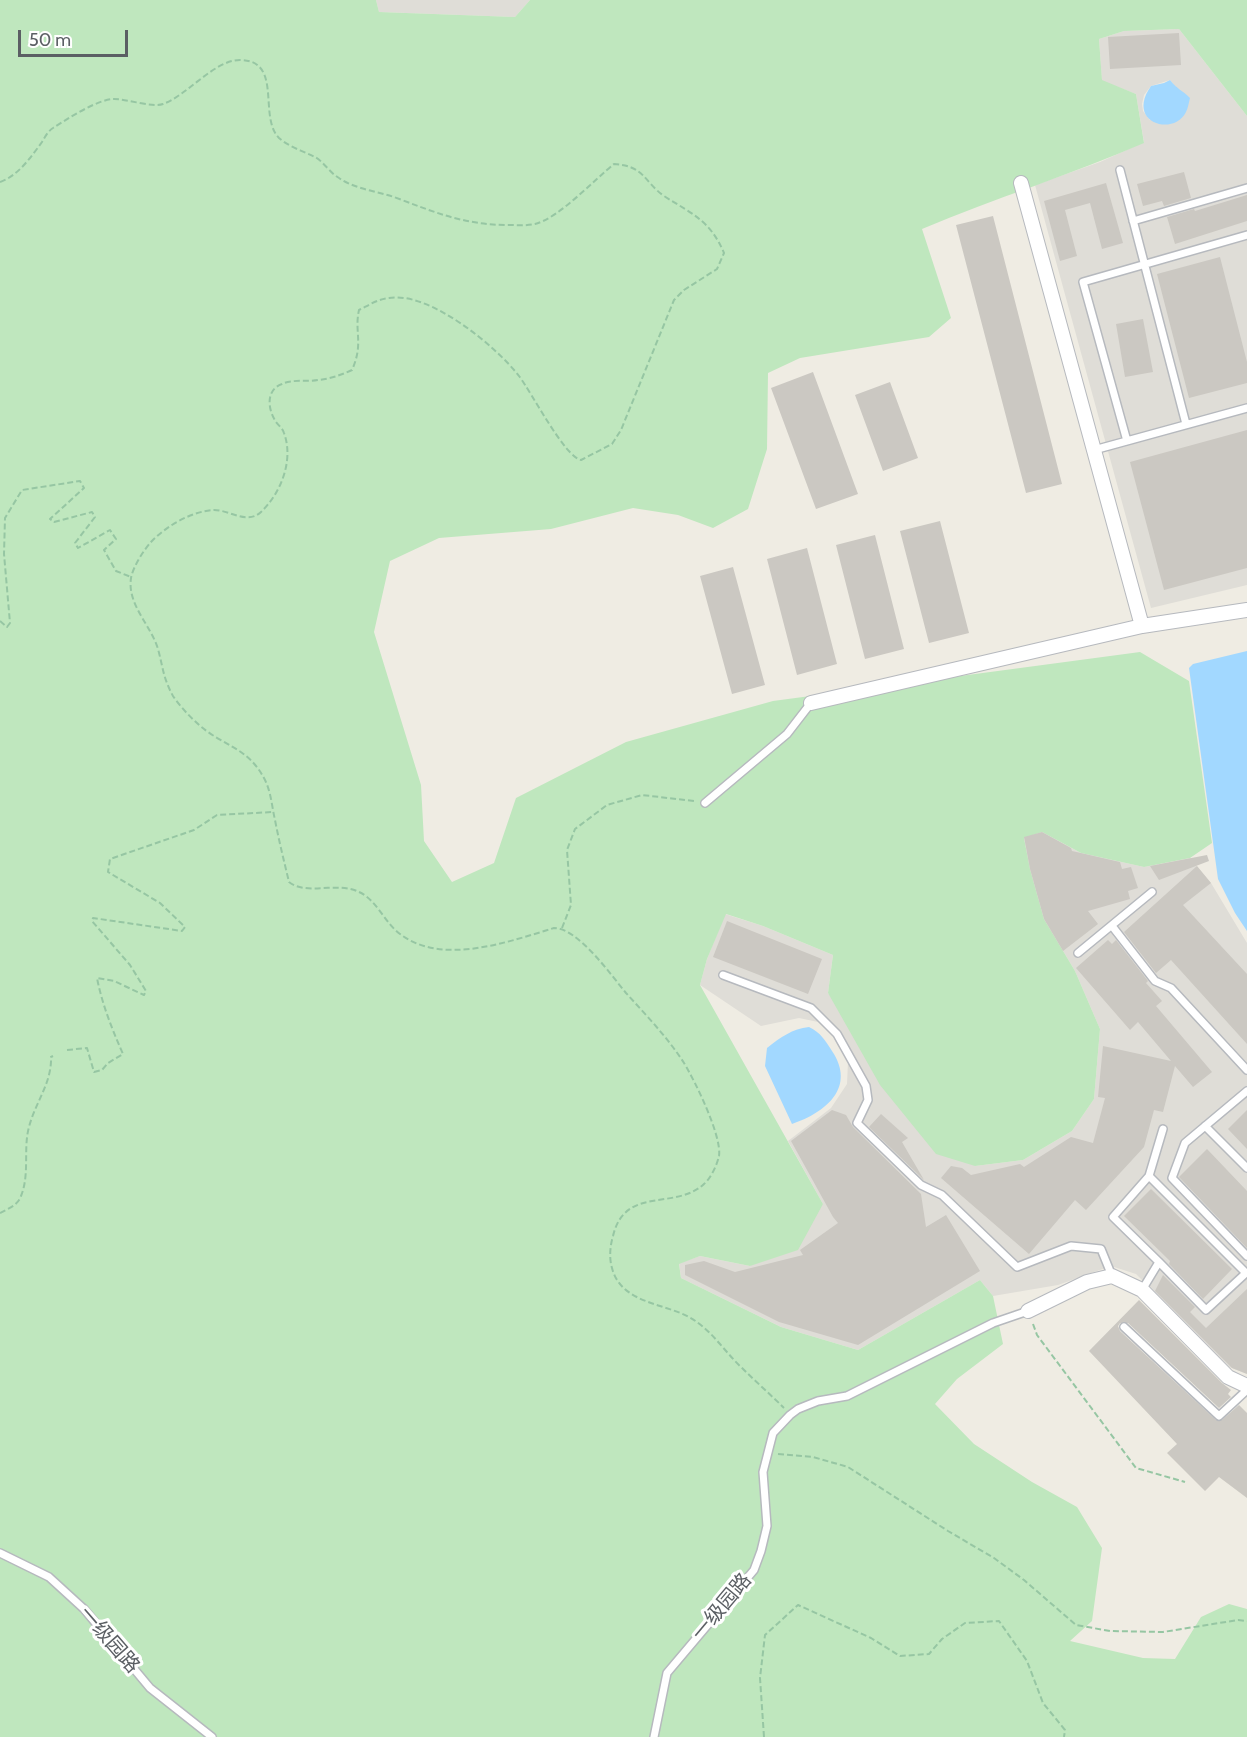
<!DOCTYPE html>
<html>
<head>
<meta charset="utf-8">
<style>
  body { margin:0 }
  #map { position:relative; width:1247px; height:1737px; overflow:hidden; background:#efece3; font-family:Cabin,sans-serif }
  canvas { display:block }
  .scale { position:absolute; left:18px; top:30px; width:110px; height:27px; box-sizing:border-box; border:3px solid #5b5f64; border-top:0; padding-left:8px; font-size:18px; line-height:21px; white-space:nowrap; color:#5b5f64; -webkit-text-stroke:4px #fff; paint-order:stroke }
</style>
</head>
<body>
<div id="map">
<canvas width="1247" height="1737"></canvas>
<div class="scale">50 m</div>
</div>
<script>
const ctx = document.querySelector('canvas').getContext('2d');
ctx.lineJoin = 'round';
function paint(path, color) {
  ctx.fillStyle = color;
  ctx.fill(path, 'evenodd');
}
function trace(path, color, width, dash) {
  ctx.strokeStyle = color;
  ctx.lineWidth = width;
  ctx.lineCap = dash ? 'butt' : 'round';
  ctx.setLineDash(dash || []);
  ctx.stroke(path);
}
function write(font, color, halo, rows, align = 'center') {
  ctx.font = font + ' Cabin,"Noto Sans SC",sans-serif';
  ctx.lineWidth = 6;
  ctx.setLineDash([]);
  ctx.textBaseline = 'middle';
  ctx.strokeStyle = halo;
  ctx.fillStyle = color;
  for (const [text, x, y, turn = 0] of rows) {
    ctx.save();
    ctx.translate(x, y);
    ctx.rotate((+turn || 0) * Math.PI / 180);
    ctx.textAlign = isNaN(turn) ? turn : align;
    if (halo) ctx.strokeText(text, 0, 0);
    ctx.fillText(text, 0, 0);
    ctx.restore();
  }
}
const industrial = new Path2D(`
  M 376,0 L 530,0 L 515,17 L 379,12 Z
  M 1179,29 L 1247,116 L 1247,585 L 1151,608 L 1035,185 L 1100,162 L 1144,142 L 1136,94 L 1102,81 L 1099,39 L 1124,31 ZM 1170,80 L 1178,90 L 1150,120 L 1143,111 L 1142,104 L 1144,95 L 1151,86 Z
  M 1042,832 L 1081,853 L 1144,867 L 1190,858 L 1211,883 L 1247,943 L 1247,1374 L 1229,1367 L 1136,1274 L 1111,1266 L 1058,1285 L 993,1296 L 980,1280 L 858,1350 L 781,1327 L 681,1278 L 679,1263 L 700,1256 L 750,1266 L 823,1204 L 788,1141 L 831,1108 L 847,1084 L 848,1062 L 834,1036 L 818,1022 L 799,1018 L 761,1026 L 700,985 L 707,959 L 725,914 L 763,926 L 833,955 L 828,993 L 975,1166 L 1023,1160 L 1072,1131 L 1094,1099 L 1100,1029 L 1075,971 L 1044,919 L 1030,869 L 1024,837 Z`);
const green = new Path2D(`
  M 0,0 L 376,0 L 379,12 L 515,17 L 530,0 L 1247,0 L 1247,116 L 1179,29 L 1124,31 L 1099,39 L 1102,80 L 1136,94 L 1144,143 C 1071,175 995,198 922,229 L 951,318 L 929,337 L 800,358 L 768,373 L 767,449 L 748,509 L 713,528 L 678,515 L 633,508 L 551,529 L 439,538 L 390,561 L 374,632 L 421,785 L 424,841 L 452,882 L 494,863 L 516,798 L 626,742 L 773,701 L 1140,652 L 1189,681 L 1212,843 L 1190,858 L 1144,867 L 1081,853 L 1042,832 L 1024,838 L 1030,869 L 1044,919 L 1075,971 L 1100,1029 L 1094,1099 L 1072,1131 L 1023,1160 L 975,1166 L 936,1154 L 880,1085 L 828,993 L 833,955 L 763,926 L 726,914 L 707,959 L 700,985 L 823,1204 L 798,1250 L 750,1266 L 700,1256 L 679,1264 L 681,1278 L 781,1327 L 858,1350 L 980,1280 L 993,1296 L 1003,1344 L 957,1379 L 935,1404 L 974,1444 L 1032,1482 L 1077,1507 L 1102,1548 L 1092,1621 L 1070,1641 L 1143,1658 L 1175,1659 L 1201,1617 L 1229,1604 L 1247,1609 L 1247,1737 L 0,1737 Z`);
const water = new Path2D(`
  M 1170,80 C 1177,89 1182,90 1190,98 C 1189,102 1188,108 1186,112 C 1174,137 1125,123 1151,86 L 1164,83 Z
  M 1247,651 L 1247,931 L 1235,913 L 1218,879 L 1189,668 L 1193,664 Z
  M 809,1027 C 821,1033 825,1040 832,1051 C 856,1087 827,1112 792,1124 L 765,1066 L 767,1048 C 781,1037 792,1029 809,1027 Z`);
const building = new Path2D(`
  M 1179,33 L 1181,65 L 1110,69 L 1108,37 Z
  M 1184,172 L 1191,198 L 1164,206 L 1162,201 L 1143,206 L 1137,184 Z
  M 1106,183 L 1123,243 L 1102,249 L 1090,203 L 1065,210 L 1077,256 L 1060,261 L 1044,201 Z
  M 1247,195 L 1247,221 L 1175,244 L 1167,217 L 1194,209 L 1195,211 Z
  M 993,216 L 1062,484 L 1026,493 L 956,225 Z
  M 1220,257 L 1247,362 L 1247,383 L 1189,398 L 1157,274 Z
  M 1143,319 L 1153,372 L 1125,377 L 1116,324 Z
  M 813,372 L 858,494 L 816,509 L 771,388 Z
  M 890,382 L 918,458 L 883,471 L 855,395 Z
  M 1247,430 L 1247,568 L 1164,590 L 1130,462 Z
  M 940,521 L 969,633 L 929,643 L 900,531 Z
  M 875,535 L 904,649 L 865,659 L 836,545 Z
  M 807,548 L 837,664 L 797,675 L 767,559 Z
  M 733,567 L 765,685 L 732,694 L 700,576 Z
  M 1042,832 L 1071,848 L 1072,851 L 1120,862 L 1122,869 L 1131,867 L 1138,888 L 1128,891 L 1130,899 L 1088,911 L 1098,924 L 1063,951 L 1044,919 L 1030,869 L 1024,837 Z
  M 1207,855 L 1209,861 L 1159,880 L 1150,866 Z
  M 1197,866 L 1211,883 L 1183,905 L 1247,974 L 1247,1044 L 1171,960 L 1156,973 L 1124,932 Z
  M 727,921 L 822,959 L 808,994 L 713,957 Z
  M 1108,940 L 1112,944 L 1116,940 L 1148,981 L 1146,983 L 1162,1001 L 1156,1006 L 1212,1072 L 1193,1087 L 1175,1066 L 1163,1112 L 1154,1110 L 1144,1147 L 1086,1210 L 1075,1200 L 1029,1254 L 941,1178 L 951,1166 L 962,1168 L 971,1175 L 1020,1164 L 1024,1167 L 1071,1137 L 1093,1143 L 1105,1098 L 1098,1097 L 1103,1046 L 1171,1061 L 1138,1022 L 1130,1030 L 1076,968 Z
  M 832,1110 L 846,1115 L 853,1127 L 921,1194 L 926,1227 L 946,1215 L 980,1271 L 858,1345 L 779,1322 L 685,1275 L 685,1265 L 704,1261 L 735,1272 L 803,1255 L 800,1250 L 838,1223 L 833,1217 L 791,1141 Z
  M 1247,1110 L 1247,1149 L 1228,1129 Z
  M 881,1114 L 908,1138 L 902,1142 L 924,1180 L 869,1127 Z
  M 1207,1149 L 1247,1191 L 1247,1248 L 1179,1177 Z
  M 1151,1189 L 1232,1269 L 1203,1299 L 1169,1264 L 1170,1261 L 1124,1216 Z
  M 1163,1275 L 1195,1307 L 1190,1312 L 1206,1328 L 1247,1289 L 1247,1374 L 1232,1368 L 1155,1291 Z
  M 1139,1300 L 1222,1383 L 1231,1390 L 1228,1394 L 1231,1397 L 1219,1408 L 1128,1323 L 1120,1323 L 1118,1326 L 1120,1331 L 1216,1420 L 1222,1420 L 1239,1405 L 1247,1413 L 1247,1498 L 1219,1477 L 1205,1491 L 1167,1453 L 1177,1444 L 1089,1351 Z`);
const path = new Path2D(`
  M 0,182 C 18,176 31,157 42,142 C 45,137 48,131 53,128 C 67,119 98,99 114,99 C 127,99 153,108 163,104 C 188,95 215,59 241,60 C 283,61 258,117 279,138 C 289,147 303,151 315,157 C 324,162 330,173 339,178 C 355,189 376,191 394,197 C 434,212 464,225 508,225 C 517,225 526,226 535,224 C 559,218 594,180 614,164 C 645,166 643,181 664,196 C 692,214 710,220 724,253 L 717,269 L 684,290 L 674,300 L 621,430 L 612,444 L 581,460 C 564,456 532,393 519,376 C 496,346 429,291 389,298 C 378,299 369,305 359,310 C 354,332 364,343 352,370 C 341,375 330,379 318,380 C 306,382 292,379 282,384 C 265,390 268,410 276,422 C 279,426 283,429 284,433 C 294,460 281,493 261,512 C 247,525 230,510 214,510 C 192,511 166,526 151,542 C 143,551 133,567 131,578 C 127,605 151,625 158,649 C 163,667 163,678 173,696 C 179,705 189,716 197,723 C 221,746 248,746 265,780 C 271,792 272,807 275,820 C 279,841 284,861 289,882 C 306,896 338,881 359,892 C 377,900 384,922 400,934 C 442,966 508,942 554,928 C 578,928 611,975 626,993 C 646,1015 668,1038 684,1063 C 695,1081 722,1136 719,1156 C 717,1165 711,1178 704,1184 C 675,1211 625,1185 613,1236 C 610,1246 609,1258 612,1268 C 621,1303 663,1303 689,1317 C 712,1330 723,1350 741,1367 C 755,1381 770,1394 784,1408
  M 0,621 L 7,627 L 10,623 L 4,554 L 5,518 L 22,490 L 80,481 L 84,488 L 50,519 L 54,522 L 92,512 L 95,517 L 75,543 L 78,548 L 110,530 L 116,539 L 104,550 L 116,571 L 131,577
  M 562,928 L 571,905 L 567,850 L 575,829 L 607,805 L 642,795 L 694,801
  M 67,1050 L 87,1048 L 94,1072 L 102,1070 L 108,1063 L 123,1054 C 112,1029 102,1004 97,978 L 114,981 L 144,995 L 146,991 L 130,965 L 92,921 L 93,918 L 182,931 L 185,927 L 160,903 L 108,872 L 110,859 L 194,830 L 217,815 L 273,812
  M 0,1213 C 8,1209 18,1205 21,1196 C 30,1174 23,1148 29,1127 C 35,1103 52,1083 51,1057 L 53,1056
  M 1033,1324 L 1037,1335 L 1136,1468 L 1185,1482
  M 778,1454 L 813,1457 L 848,1467 L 948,1531 L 994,1558 L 1024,1580 L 1076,1625 L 1110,1631 L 1163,1632 L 1238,1620 L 1247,1621
  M 764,1737 L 760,1678 L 765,1635 L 798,1605 L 871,1638 L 900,1656 L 929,1654 L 942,1639 L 965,1623 L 999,1621 L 1027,1661 L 1043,1703 L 1065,1730 L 1064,1737`);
const service = new Path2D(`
  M 1120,170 L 1186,424
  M 1133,221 L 1247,188
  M 1127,441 L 1083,282 L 1247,235
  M 1094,450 L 1247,408
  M 705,803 L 787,734 L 811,703
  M 1112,926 L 1155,981 L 1171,988 L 1247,1070
  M 1078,953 L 1152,892
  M 723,975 L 811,1008 L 837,1034 L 866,1086 L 868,1100 L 857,1123 L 921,1185 L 942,1195 L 1017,1267 L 1071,1246 L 1101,1249 L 1112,1276
  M 1247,1091 L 1185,1143 L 1172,1178 L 1247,1256
  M 1205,1126 L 1247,1168
  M 1149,1176 L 1163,1129
  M 1142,1290 L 1159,1262 L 1206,1310 L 1246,1273 L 1149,1176 L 1113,1217 L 1159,1262
  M 1124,1327 L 1219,1416 L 1247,1390
  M 0,1553 L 49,1577 L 84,1609 L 150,1688 L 212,1737
  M 654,1737 L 667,1673 L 754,1570 L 761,1551 L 767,1526 L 763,1472 L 773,1433 L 790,1415 L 798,1409 L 818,1401 L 847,1396 L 993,1323 L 1028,1311`);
const minor = new Path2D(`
  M 1021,183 L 1142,626 L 1247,610
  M 811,703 L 1142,626
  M 1028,1311 L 1087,1282 L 1112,1276 L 1142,1290 L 1228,1377 L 1247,1386`);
const streetNames = [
  ["一级园路",722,1607,-50],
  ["一级园路",109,1640,49]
];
paint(industrial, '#dfddd7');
paint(green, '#bfe7be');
paint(water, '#a2d8ff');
paint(building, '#cbc8c2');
trace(service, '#b6b9be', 10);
trace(minor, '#b6b9be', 16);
trace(path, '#96c6a3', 2, [6, 3]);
trace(service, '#fff', 7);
trace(minor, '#fff', 14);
write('20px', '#5b5f64', '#fff', streetNames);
</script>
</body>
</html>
